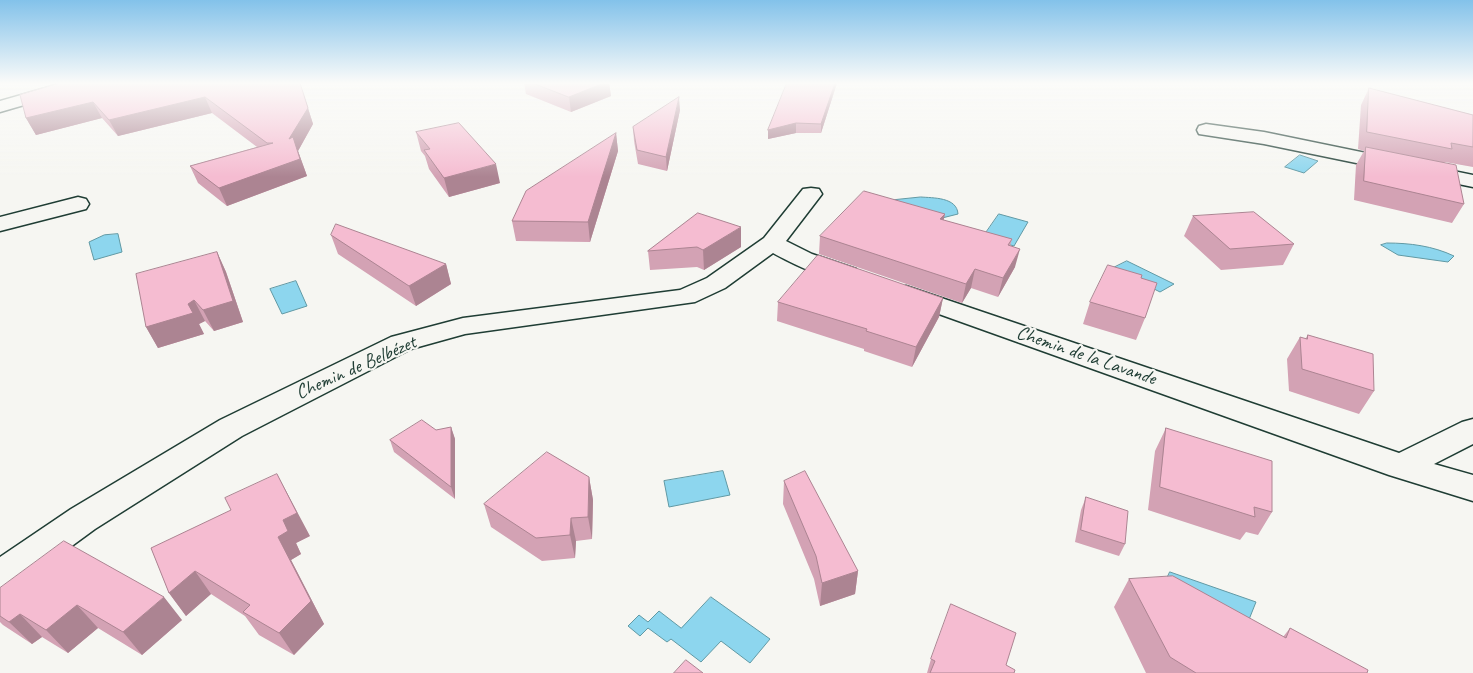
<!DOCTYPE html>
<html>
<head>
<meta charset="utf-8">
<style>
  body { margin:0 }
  canvas { display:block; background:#f6f6f2 }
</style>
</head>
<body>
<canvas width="1473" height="673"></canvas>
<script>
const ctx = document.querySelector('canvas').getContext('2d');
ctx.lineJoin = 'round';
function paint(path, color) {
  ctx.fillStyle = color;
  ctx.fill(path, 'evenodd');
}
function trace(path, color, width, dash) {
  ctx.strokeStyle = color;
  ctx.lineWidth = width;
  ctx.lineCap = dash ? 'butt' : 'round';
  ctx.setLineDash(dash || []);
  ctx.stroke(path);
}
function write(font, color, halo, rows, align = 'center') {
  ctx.font = font + ' Caveat,sans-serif';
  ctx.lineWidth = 4.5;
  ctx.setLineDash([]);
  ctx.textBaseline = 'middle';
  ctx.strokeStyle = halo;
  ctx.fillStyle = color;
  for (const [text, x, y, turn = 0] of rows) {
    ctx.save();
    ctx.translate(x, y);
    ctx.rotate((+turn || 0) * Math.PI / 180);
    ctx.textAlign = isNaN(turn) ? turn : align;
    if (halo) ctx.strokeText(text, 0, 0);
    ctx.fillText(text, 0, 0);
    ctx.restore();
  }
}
const water = new Path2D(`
  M 1300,155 L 1318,161 L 1304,173 L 1285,167 Z
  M 921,197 C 933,198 957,197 958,214 L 942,218 L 893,200 Z
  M 999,214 L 1028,222 L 1014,246 L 983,237 Z
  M 118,234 L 122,252 L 94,260 L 89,242 L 104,235 Z
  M 1387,243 C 1410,243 1433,246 1454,256 L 1448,262 L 1398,255 L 1381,245 Z
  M 1127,261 L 1174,284 L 1160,292 L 1113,268 Z
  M 296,281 L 307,306 L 282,314 L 270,289 Z
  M 723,471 L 730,495 L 669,507 L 664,481 Z
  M 1170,572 L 1256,602 L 1244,632 L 1163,587 Z
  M 711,597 L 770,639 L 750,663 L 721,641 L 701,662 L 671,639 L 667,642 L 648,628 L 640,636 L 628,626 L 639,615 L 648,622 L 659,611 L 681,628 Z`);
const minor = new Path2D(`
  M 63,83 L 88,83 L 86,87 L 0,112 L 0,101 Z
  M 1206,124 L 1264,132 L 1473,175 L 1473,187 L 1264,144 L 1199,134 L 1197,130 L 1199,126 Z
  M 811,188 L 819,189 L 822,194 L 786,241 L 812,254 L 856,269 L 859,274 L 856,279 C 834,285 793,264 773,253 L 725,288 L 695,302 L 465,334 L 411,349 L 242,436 L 95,529 L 13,589 L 0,594 L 0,557 L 71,509 L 220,420 L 391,337 L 463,318 L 680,290 L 707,278 L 764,238 L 803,189 Z
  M 78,197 L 86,199 L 89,204 L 86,209 L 0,231 L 0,217 Z
  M 906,286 L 1399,453 L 1462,422 L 1473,419 L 1473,444 L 1434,464 L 1473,475 L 1473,501 L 1389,475 L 897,299 L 893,294 L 897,289 Z`);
const wall = new Path2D(`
  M 60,83 L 300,83 L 313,124 L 298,151 L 307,176 L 227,206 L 198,183 L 190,166 L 257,147 L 212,113 L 118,136 L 102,118 L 36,135 L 26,118 Z
  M 524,83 L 609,83 L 611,96 L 571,112 L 526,94 Z
  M 837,83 L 821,133 L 796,133 L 768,139 L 768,130 Z
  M 1369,88 L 1473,115 L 1473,167 L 1445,162 L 1444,163 L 1464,204 L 1452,223 L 1354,200 L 1356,165 L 1364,151 L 1358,149 L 1361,105 Z
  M 680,110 L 667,171 L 638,164 L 634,141 L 633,127 Z
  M 416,132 L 500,183 L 449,197 L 429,169 L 425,156 L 421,151 Z
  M 616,133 L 618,151 L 590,242 L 516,241 L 512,221 Z
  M 698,213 L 741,247 L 704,270 L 697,267 L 650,270 L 648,251 Z
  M 945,214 L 943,220 L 1012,239 L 1010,246 L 1015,267 L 998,297 L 971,288 L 962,303 L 819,254 L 820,236 Z
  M 1193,216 L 1294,244 L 1283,265 L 1221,270 L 1184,236 Z
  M 331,235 L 446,264 L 451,284 L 416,306 L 338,254 Z
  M 217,252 L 226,272 L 243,322 L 214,331 L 205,321 L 199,324 L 204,334 L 158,348 L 146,327 Z
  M 1141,278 L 1145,318 L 1136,340 L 1083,324 L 1090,302 Z
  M 943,298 L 939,317 L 912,367 L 864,351 L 864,349 L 777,321 L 778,302 Z
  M 1308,335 L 1374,391 L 1359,414 L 1289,391 L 1287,359 L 1300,337 L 1305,339 Z
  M 451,427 L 455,439 L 455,499 L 394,452 L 390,440 Z
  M 1166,428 L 1272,512 L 1258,535 L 1246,532 L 1240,540 L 1148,510 L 1155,451 Z
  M 589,477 L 593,500 L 592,539 L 576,541 L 575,558 L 542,561 L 491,527 L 484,504 Z
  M 784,481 L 858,571 L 855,594 L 820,606 L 814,579 L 783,504 Z
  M 1086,497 L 1125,544 L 1119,556 L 1075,542 L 1081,510 Z
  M 310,536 L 296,543 L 301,554 L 291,560 L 324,624 L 294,655 L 259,635 L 245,616 L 211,594 L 186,616 L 169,593 L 151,548 Z
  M 1129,579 L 1283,637 L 1290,628 L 1367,673 L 1146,673 L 1114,607 Z
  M 0,588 L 182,620 L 142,655 L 98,628 L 68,653 L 42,637 L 32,644 L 3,625 L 0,622 Z
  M 931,659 L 1006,665 L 1014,673 L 927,673 Z`);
const shadedWall = new Path2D(`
  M 300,83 L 313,124 L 298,151 L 307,176 L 227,206 L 219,188 L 289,139 Z
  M 604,83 L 609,83 L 611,96 L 571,112 L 569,97 Z
  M 835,83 L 837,83 L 821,133 L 821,124 Z
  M 205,97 L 212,113 L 118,136 L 109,120 Z
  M 679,97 L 680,110 L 667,171 L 666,157 Z
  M 93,102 L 102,118 L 36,135 L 26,118 Z
  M 796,123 L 796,133 L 768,139 L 768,130 Z
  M 616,133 L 618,151 L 590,242 L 588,222 Z
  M 496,164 L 500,183 L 449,197 L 444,178 Z
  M 945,214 L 941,232 L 940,219 Z
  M 741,227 L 741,247 L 704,270 L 703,250 Z
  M 1020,249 L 1015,267 L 998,297 L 1003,278 Z
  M 217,252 L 226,272 L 243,322 L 214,331 L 203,310 Z
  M 446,264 L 451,284 L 416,306 L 409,286 Z
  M 975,269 L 971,288 L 962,303 L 966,284 Z
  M 943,298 L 939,317 L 912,367 L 916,347 Z
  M 194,300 L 205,321 L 199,324 L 204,334 L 158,348 L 146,327 Z
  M 451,427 L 455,439 L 455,499 L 451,487 Z
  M 277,474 L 310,536 L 296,543 L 301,554 L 291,560 L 324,624 L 294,655 L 279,633 L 278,537 L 283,520 Z
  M 589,477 L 593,500 L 592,539 L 588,517 Z
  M 571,518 L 576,541 L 575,558 L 570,535 Z
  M 195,571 L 211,594 L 186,616 L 169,593 Z
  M 858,571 L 855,594 L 820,606 L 822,583 Z
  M 164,597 L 182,620 L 142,655 L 123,632 Z
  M 77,605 L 98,628 L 68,653 L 46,630 Z
  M 20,614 L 42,637 L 32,644 L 9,622 Z`);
const building = new Path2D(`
  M 60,83 L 300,83 L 308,108 L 289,139 L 293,137 L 300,159 L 219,188 L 190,166 L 273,143 L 267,143 L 205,97 L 109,120 L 93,102 L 26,118 L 20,95 Z
  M 533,83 L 604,83 L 569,97 Z
  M 787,83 L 835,83 L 821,124 L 796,123 L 768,130 Z
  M 1369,88 L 1473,115 L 1473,147 L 1451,143 L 1452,149 L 1367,132 Z
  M 679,97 L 666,157 L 637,150 L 633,127 Z
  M 459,123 L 496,164 L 444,178 L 424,150 L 430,149 L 416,132 Z
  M 616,133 L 588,222 L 512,221 L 526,191 Z
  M 1366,147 L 1456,165 L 1464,204 L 1364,181 Z
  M 864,191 L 945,214 L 940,219 L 1012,239 L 1008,245 L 1020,249 L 1003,278 L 975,269 L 966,284 L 820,236 Z
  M 1254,212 L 1294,244 L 1230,249 L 1193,216 Z
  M 698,213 L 741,227 L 703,250 L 697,247 L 648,251 Z
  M 336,224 L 446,264 L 409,286 L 331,235 Z
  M 217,252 L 233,301 L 203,310 L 194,300 L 188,304 L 193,313 L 146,327 L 136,274 Z
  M 818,255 L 943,298 L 916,347 L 866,331 L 867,329 L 778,302 Z
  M 1108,265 L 1142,275 L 1141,278 L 1157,283 L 1145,318 L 1090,302 Z
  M 1308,335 L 1373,354 L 1374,391 L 1302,369 L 1300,337 L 1307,339 Z
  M 422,420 L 436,430 L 451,427 L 451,487 L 390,440 Z
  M 1166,428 L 1272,461 L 1272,512 L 1254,507 L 1255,517 L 1160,487 Z
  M 547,452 L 589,477 L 588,517 L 571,518 L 570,535 L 536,538 L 484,504 Z
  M 805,471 L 858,571 L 822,583 L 816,556 L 784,481 Z
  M 277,474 L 297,513 L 283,520 L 288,531 L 278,537 L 311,601 L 279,633 L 243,612 L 250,605 L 195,571 L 169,593 L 151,548 L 231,510 L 225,498 Z
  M 1086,497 L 1128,511 L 1125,544 L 1081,530 Z
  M 64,541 L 164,597 L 123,632 L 77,605 L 46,630 L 20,614 L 9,622 L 0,616 L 0,588 Z
  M 1173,576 L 1286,638 L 1290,628 L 1368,670 L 1367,673 L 1196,673 L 1170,657 L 1129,579 Z
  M 951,604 L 1016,633 L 1006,665 L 1015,670 L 1014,673 L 930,673 L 935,661 L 931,659 Z
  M 686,660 L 703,673 L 674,673 Z`);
const streetNames = [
  ["Chemin de la Lavande",1086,356,19],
  ["Chemin de Belbézet",356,368,-24]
];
paint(water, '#8dd6ee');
trace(water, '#6199a4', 1);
trace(minor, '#1f3d34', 3);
paint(minor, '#f6f6f2');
paint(wall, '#d3a2b4');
paint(shadedWall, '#ac8492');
paint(building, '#f5bcd1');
trace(building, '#ac8492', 1);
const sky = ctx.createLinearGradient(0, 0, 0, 177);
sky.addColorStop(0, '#83c2ea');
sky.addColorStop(0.47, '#fbfbf9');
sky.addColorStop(1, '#fbfbf900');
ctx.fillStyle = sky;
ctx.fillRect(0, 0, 1473, 177);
write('20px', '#1f3d34', '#f6f6f2', streetNames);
</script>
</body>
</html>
